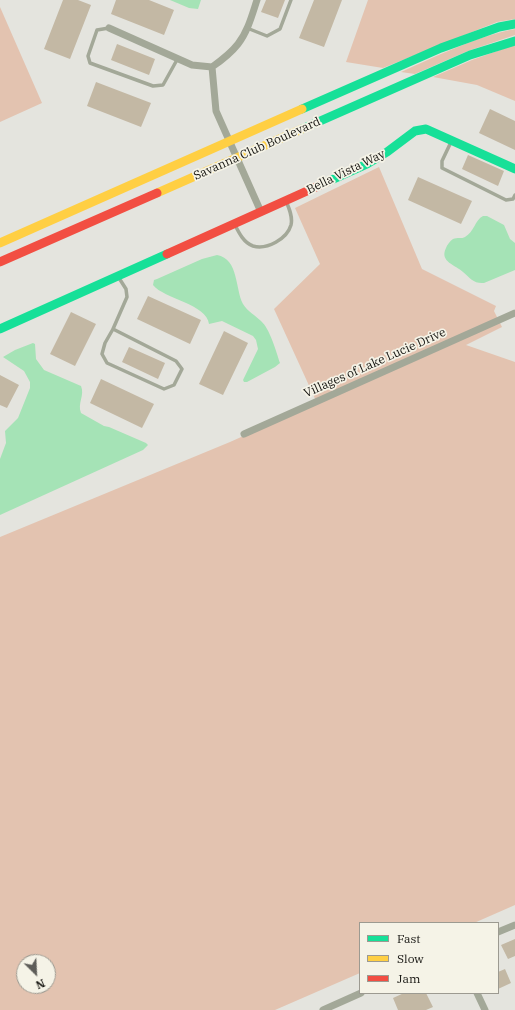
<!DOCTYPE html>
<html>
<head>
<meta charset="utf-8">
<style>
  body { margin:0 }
  #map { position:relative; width:515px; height:1010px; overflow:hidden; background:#e4e4de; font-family:"IBM Plex Serif",serif }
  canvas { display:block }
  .legend { position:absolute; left:359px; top:922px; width:140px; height:72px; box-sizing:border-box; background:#f5f3e7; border:1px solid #9c9a91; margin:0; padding:5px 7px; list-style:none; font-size:12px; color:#161511 }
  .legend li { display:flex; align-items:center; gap:8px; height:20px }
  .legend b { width:20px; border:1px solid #9c9a91 }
  .north { position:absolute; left:16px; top:954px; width:40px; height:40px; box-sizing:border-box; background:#f5f3e7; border:1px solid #9c9a91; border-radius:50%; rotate:156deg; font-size:11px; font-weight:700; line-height:16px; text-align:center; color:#161511 }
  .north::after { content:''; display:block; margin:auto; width:14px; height:18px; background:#5e5d59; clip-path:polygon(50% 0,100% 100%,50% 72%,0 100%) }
</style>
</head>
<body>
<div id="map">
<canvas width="515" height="1010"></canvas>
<ul class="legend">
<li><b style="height:5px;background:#16e098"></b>Fast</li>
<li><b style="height:5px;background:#ffcf43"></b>Slow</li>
<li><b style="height:5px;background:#f24e42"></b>Jam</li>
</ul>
<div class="north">N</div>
</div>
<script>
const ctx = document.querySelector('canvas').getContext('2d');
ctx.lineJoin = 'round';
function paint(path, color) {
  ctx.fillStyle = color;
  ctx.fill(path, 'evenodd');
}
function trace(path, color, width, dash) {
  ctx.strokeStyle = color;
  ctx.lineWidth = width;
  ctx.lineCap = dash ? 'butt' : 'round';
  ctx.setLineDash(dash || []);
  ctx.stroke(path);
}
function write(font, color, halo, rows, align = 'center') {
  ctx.font = font + ' "IBM Plex Serif",serif';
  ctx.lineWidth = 3.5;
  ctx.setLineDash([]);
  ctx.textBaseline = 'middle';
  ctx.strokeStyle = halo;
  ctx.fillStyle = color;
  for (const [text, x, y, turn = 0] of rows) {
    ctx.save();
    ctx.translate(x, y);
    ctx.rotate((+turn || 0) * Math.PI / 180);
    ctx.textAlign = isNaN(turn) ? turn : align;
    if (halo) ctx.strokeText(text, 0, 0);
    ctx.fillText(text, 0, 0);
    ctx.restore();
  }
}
const green = new Path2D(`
  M 368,0 L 515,0 L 515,19 L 497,22 L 383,68 L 346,62 Z
  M 0,7 L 42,103 L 0,122 Z
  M 515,29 L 515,35 L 468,51 L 415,74 L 401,72 C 437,56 477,36 515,29 Z
  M 511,46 L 515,46 L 515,101 L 477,85 L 433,77 L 472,60 Z
  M 379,167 L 422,269 L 496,306 L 494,311 L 502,327 L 466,345 L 515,362 L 515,905 L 474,923 L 360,923 L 360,973 L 275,1010 L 0,1010 L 0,537 L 230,442 L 317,403 L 274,309 L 320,264 L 295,208 ZM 24,962 L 48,962 L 48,986 L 24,986 Z`);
const water = new Path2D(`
  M 170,0 L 201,0 L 198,9 L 189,8 Z
  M 483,216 L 487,216 L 504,225 L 510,239 L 515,243 L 515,270 L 484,283 C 474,284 470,278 463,272 C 456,265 439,262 446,248 C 447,245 450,241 453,239 C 457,237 462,239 465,237 C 474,232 475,220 483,216 Z
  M 217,255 C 239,259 235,289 243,304 C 248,312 255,315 261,321 C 270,329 276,351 280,363 L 275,367 L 247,382 L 244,382 L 243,380 L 258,349 L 256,340 L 253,336 L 222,321 L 209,324 C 207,304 164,299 153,285 L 154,280 L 157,279 L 202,259 Z
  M 33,343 L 35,344 L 36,359 L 44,370 L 81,386 C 85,396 77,403 81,413 L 104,426 L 109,427 L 146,443 L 148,445 L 143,450 L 0,515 L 0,459 L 6,443 L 5,431 L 18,418 L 30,388 L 30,382 L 24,371 L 3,357 L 15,350 Z`);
const building = new Path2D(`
  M 63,0 L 78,0 L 91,5 L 70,59 L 44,49 Z
  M 116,0 L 149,0 L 174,10 L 164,35 L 111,14 Z
  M 266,0 L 285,0 L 278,18 L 261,12 Z
  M 314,0 L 342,0 L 324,47 L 299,38 Z
  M 117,44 L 155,59 L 149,75 L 111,60 Z
  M 96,82 L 151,103 L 141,127 L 87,106 Z
  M 490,109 L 515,121 L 515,150 L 479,133 Z
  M 468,155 L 504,171 L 498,186 L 462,169 Z
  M 418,177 L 472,201 L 461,224 L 408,200 Z
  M 148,296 L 201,320 L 190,344 L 137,319 Z
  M 71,312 L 96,324 L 75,366 L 50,354 Z
  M 224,331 L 248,343 L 223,395 L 199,384 Z
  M 129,347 L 165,363 L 158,379 L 122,362 Z
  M 0,375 L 19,385 L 7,408 L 0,405 Z
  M 101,379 L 154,404 L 142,428 L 90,403 Z
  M 515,939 L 515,956 L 508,959 L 501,945 Z
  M 505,969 L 511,983 L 498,989 L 498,972 Z
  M 404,993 L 426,993 L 433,1007 L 426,1010 L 398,1010 L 393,998 Z`);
const lane = new Path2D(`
  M 109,28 L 97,30 L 88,56 L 90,63 L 153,86 L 163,85 L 178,58
  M 247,28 L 267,36 L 280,29 L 291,0
  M 451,142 L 442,161 L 442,168 L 506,200 L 513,199 L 515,195
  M 235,225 C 239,233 244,243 253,246 C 267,250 287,239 291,225 C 293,217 289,208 286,201
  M 113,329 L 176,361 L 182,369 L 174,385 L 164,389 L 107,363 L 102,354 L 105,343 Z
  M 113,329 L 127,297 L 126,289 L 119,278`);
const street = new Path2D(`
  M 109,28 L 192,65 L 212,67 C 222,60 231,53 238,44 C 248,31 252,15 257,0
  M 212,67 L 216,111 L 261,212
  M 244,434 L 515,313
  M 498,932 L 515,925
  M 477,993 L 485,1010
  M 323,1010 L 361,993`);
const fast = new Path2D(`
  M 302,109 L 441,48 L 499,27 L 515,24
  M 302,129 L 470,55 L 515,41
  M 327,182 L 367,164 L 387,152 L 415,131 L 426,129 L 515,169
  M 0,329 L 167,254`);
const slow = new Path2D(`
  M 157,193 L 302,129
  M 0,243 L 302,109`);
const jam = new Path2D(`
  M 167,254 L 327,182
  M 0,262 L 157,193`);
const streetNames = [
  ["Savanna Club Boulevard",257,149,-24],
  ["Bella Vista Way",346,172,-26],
  ["Villages of Lake Lucie Drive",375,363,-24]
];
paint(green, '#e3c3b0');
paint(water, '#a5e3b6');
paint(building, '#c3b8a4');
trace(lane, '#a3a898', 3.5);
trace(street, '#a3a898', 7);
trace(fast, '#16e098', 9);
trace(slow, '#ffcf43', 9);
trace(jam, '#f24e42', 9);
write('12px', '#161511', '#f5f3e7', streetNames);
</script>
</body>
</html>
